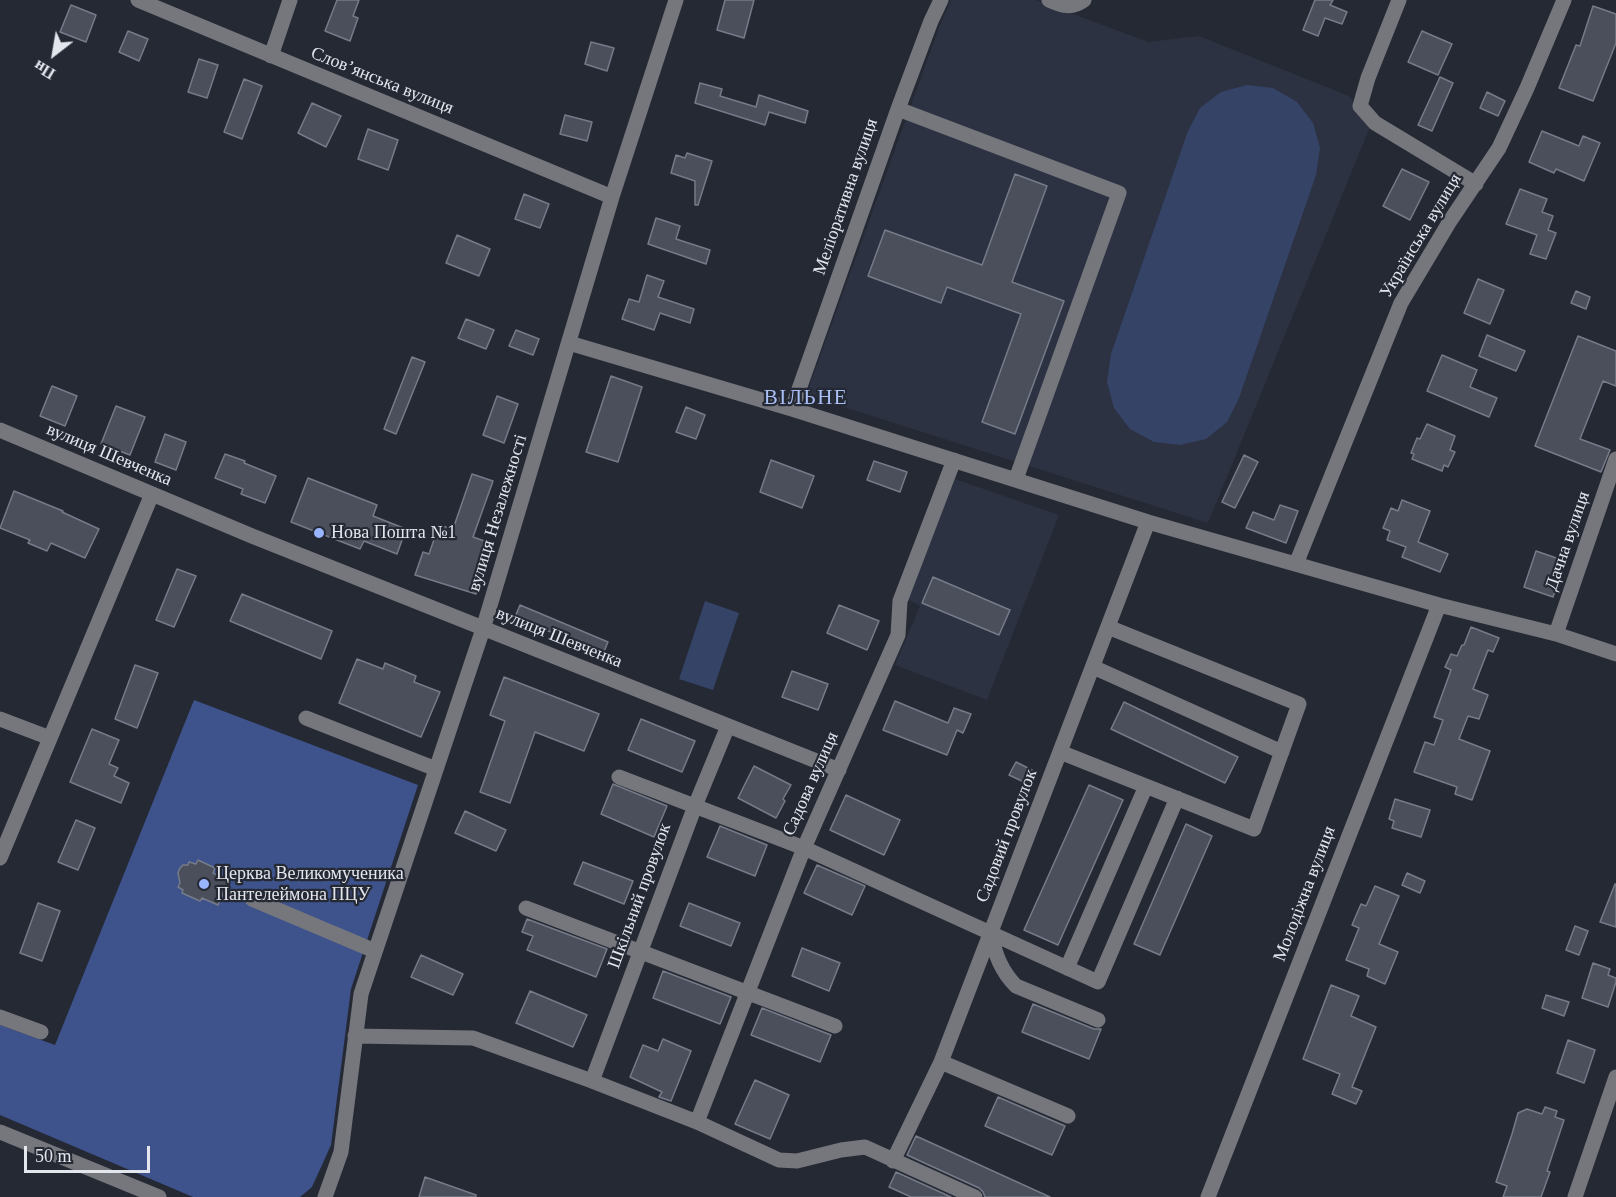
<!DOCTYPE html>
<html>
<head>
<meta charset="utf-8">
<style>
  body { margin:0 }
  #map { position:relative; width:1616px; height:1197px; overflow:hidden; background:#252934; font-family:Georgia,serif }
  canvas { display:block }
  .north { position:absolute; left:24px; top:24px; width:60px; height:60px; -webkit-text-stroke:4px #252934; paint-order:stroke; rotate:211deg; font-size:16px; font-weight:700; line-height:24px; text-align:center; color:#e3e6ed }
  .north::after { content:''; display:block; margin:auto; width:21px; height:27px; background:#e3e6ed; clip-path:polygon(50% 0,100% 100%,50% 72%,0 100%) }
  .scale { position:absolute; left:24px; top:1146px; width:126px; height:27px; box-sizing:border-box; border:3px solid #e3e6ed; border-top:0; padding-left:8px; font-size:18px; line-height:21px; white-space:nowrap; color:#e3e6ed; -webkit-text-stroke:4px #252934; paint-order:stroke }
</style>
</head>
<body>
<div id="map">
<canvas width="1616" height="1197"></canvas>
<div class="north">Пн</div>
<div class="scale">50 m</div>
</div>
<script>
const ctx = document.querySelector('canvas').getContext('2d');
ctx.lineJoin = 'round';
function paint(path, color) {
  ctx.fillStyle = color;
  ctx.fill(path, 'evenodd');
}
function trace(path, color, width, dash) {
  ctx.strokeStyle = color;
  ctx.lineWidth = width;
  ctx.lineCap = dash ? 'butt' : 'round';
  ctx.setLineDash(dash || []);
  ctx.stroke(path);
}
function write(font, color, halo, rows, align = 'center') {
  ctx.font = font + ' Georgia,serif';
  ctx.lineWidth = 4.5;
  ctx.setLineDash([]);
  ctx.textBaseline = 'middle';
  ctx.strokeStyle = halo;
  ctx.fillStyle = color;
  for (const [text, x, y, turn = 0] of rows) {
    ctx.save();
    ctx.translate(x, y);
    ctx.rotate((+turn || 0) * Math.PI / 180);
    ctx.textAlign = isNaN(turn) ? turn : align;
    if (halo) ctx.strokeText(text, 0, 0);
    ctx.fillText(text, 0, 0);
    ctx.restore();
  }
}
const built = new Path2D(`
  M 951,0 L 1036,0 L 1148,42 L 1199,36 L 1349,96 L 1370,127 L 1208,523 L 806,395 L 940,25 Z
  M 955,479 L 1059,515 L 987,700 L 895,665 L 920,606 L 907,599 Z`);
const green = new Path2D(`
  M 1247,85 L 1273,88 L 1297,102 L 1313,123 L 1320,148 L 1316,175 L 1239,398 L 1227,422 L 1206,439 L 1180,445 L 1154,442 L 1130,429 L 1114,408 L 1107,382 L 1111,354 L 1188,131 L 1200,108 L 1221,92 Z
  M 705,601 L 739,613 L 713,690 L 679,679 Z`);
const forest = new Path2D(`
  M 194,700 L 418,785 L 351,989 L 331,1145 L 312,1187 L 300,1197 L 193,1197 L 0,1115 L 0,1025 L 55,1045 Z`);
const building = new Path2D(`
  M 337,0 L 359,0 L 353,16 L 358,18 L 350,41 L 325,31 Z
  M 725,0 L 754,0 L 744,38 L 717,30 Z
  M 1315,0 L 1333,0 L 1330,5 L 1347,12 L 1342,24 L 1325,18 L 1318,36 L 1303,30 Z
  M 71,5 L 96,15 L 86,42 L 60,32 Z
  M 1593,6 L 1616,14 L 1616,43 L 1593,101 L 1559,88 L 1576,45 L 1580,46 Z
  M 128,31 L 148,39 L 139,61 L 119,52 Z
  M 1422,31 L 1452,44 L 1438,75 L 1408,62 Z
  M 591,42 L 614,48 L 607,71 L 585,64 Z
  M 199,59 L 218,65 L 207,98 L 188,92 Z
  M 1440,77 L 1453,83 L 1432,131 L 1418,125 Z
  M 244,79 L 262,86 L 242,139 L 224,132 Z
  M 700,83 L 722,89 L 720,96 L 756,107 L 759,95 L 808,111 L 805,123 L 769,112 L 765,125 L 695,103 Z
  M 1487,92 L 1505,101 L 1498,116 L 1480,108 Z
  M 312,103 L 341,116 L 326,147 L 298,133 Z
  M 565,115 L 592,122 L 587,141 L 560,134 Z
  M 368,129 L 398,140 L 388,170 L 358,159 Z
  M 1542,131 L 1579,146 L 1583,136 L 1600,143 L 1584,181 L 1556,169 L 1554,173 L 1529,162 Z
  M 687,153 L 712,161 L 698,205 L 695,205 L 695,181 L 671,173 L 676,155 L 685,158 Z
  M 1402,169 L 1429,182 L 1410,220 L 1383,206 Z
  M 1015,174 L 1047,186 L 1012,282 L 1064,301 L 1015,434 L 982,422 L 1021,314 L 947,287 L 941,303 L 868,276 L 885,230 L 982,265 Z
  M 1520,189 L 1547,199 L 1542,212 L 1553,216 L 1548,230 L 1556,233 L 1546,259 L 1530,254 L 1537,235 L 1506,224 Z
  M 524,194 L 549,204 L 540,228 L 515,219 Z
  M 656,218 L 680,226 L 676,239 L 710,250 L 706,264 L 648,244 Z
  M 457,235 L 490,249 L 479,276 L 446,263 Z
  M 647,275 L 664,281 L 658,297 L 694,309 L 690,323 L 660,313 L 654,330 L 622,319 L 629,299 L 639,302 Z
  M 1478,279 L 1504,290 L 1490,324 L 1464,313 Z
  M 1576,291 L 1590,297 L 1586,309 L 1571,303 Z
  M 466,319 L 494,330 L 486,349 L 458,338 Z
  M 516,330 L 539,339 L 533,355 L 509,346 Z
  M 1487,335 L 1525,351 L 1516,371 L 1479,356 Z
  M 1578,336 L 1616,351 L 1616,386 L 1603,381 L 1580,439 L 1610,450 L 1601,472 L 1535,446 Z
  M 1442,355 L 1477,370 L 1470,387 L 1497,398 L 1489,417 L 1427,391 Z
  M 412,357 L 425,362 L 396,434 L 384,429 Z
  M 611,376 L 642,387 L 618,462 L 586,452 Z
  M 52,386 L 77,396 L 65,426 L 40,416 Z
  M 497,396 L 518,404 L 504,443 L 483,435 Z
  M 116,406 L 145,417 L 130,455 L 101,444 Z
  M 686,407 L 705,415 L 696,439 L 676,432 Z
  M 1427,424 L 1455,436 L 1450,450 L 1455,452 L 1448,467 L 1444,465 L 1442,471 L 1412,459 L 1414,454 L 1411,453 L 1417,438 L 1420,439 Z
  M 165,434 L 186,442 L 176,470 L 155,462 Z
  M 225,454 L 245,461 L 244,463 L 276,476 L 265,503 L 241,494 L 243,489 L 215,478 Z
  M 1244,455 L 1258,462 L 1235,508 L 1222,502 Z
  M 771,460 L 814,476 L 802,508 L 760,492 Z
  M 874,461 L 907,472 L 900,492 L 867,480 Z
  M 472,474 L 493,481 L 473,537 L 493,544 L 476,594 L 415,575 L 423,552 L 429,554 L 439,525 L 453,529 Z
  M 308,478 L 377,505 L 373,516 L 406,529 L 397,554 L 364,541 L 360,549 L 291,522 Z
  M 14,491 L 63,511 L 62,512 L 99,529 L 85,558 L 51,543 L 47,551 L 28,543 L 30,540 L 0,528 Z
  M 1402,500 L 1430,511 L 1418,542 L 1448,554 L 1440,572 L 1402,557 L 1406,547 L 1387,540 L 1390,531 L 1383,528 L 1391,508 L 1398,511 Z
  M 1280,505 L 1298,511 L 1286,543 L 1246,528 L 1253,512 L 1274,520 Z
  M 1536,551 L 1565,561 L 1553,597 L 1524,587 Z
  M 177,569 L 196,576 L 174,627 L 156,620 Z
  M 933,577 L 1010,610 L 999,635 L 922,603 Z
  M 242,594 L 332,631 L 321,659 L 230,621 Z
  M 520,605 L 608,642 L 603,654 L 515,617 Z
  M 839,605 L 879,621 L 867,650 L 827,633 Z
  M 1471,627 L 1499,638 L 1493,652 L 1488,650 L 1473,689 L 1488,695 L 1479,719 L 1468,716 L 1459,739 L 1490,751 L 1472,800 L 1455,794 L 1457,787 L 1414,772 L 1425,742 L 1434,745 L 1443,720 L 1434,717 L 1451,670 L 1445,667 L 1451,654 L 1457,656 L 1462,645 L 1464,645 Z
  M 357,659 L 383,669 L 385,663 L 416,676 L 414,682 L 440,692 L 421,737 L 339,703 Z
  M 135,665 L 158,673 L 137,728 L 115,719 Z
  M 792,671 L 828,684 L 818,710 L 782,697 Z
  M 504,677 L 599,714 L 584,751 L 535,732 L 510,803 L 480,792 L 505,721 L 490,715 Z
  M 895,701 L 948,723 L 954,708 L 971,714 L 963,733 L 957,730 L 947,755 L 883,730 Z
  M 1124,702 L 1238,757 L 1225,783 L 1111,729 Z
  M 641,719 L 695,741 L 682,772 L 628,750 Z
  M 92,729 L 119,740 L 109,764 L 118,768 L 114,776 L 129,783 L 121,803 L 70,782 Z
  M 1016,762 L 1032,770 L 1026,783 L 1009,775 Z
  M 754,766 L 791,785 L 783,799 L 785,801 L 776,818 L 738,798 Z
  M 613,784 L 667,806 L 654,837 L 601,814 Z
  M 1089,785 L 1123,800 L 1058,945 L 1024,930 Z
  M 846,795 L 900,820 L 884,855 L 830,830 Z
  M 1395,799 L 1430,810 L 1421,837 L 1392,828 L 1394,821 L 1389,819 Z
  M 465,811 L 506,830 L 496,851 L 455,833 Z
  M 76,820 L 95,828 L 78,870 L 58,862 Z
  M 1186,824 L 1212,836 L 1160,955 L 1134,944 Z
  M 720,826 L 767,845 L 755,876 L 707,857 Z
  M 198,860 L 215,868 L 213,873 L 229,880 L 218,905 L 202,898 L 200,901 L 182,893 L 183,890 L 178,887 L 180,883 L 178,873 L 180,868 L 183,865 L 188,865 L 189,862 L 196,864 Z
  M 583,862 L 633,881 L 624,904 L 574,884 Z
  M 817,865 L 865,886 L 852,915 L 804,893 Z
  M 1407,873 L 1425,881 L 1420,893 L 1402,885 Z
  M 1615,884 L 1616,884 L 1616,927 L 1600,922 Z
  M 1375,886 L 1399,896 L 1379,944 L 1398,952 L 1385,984 L 1367,976 L 1369,969 L 1346,960 L 1359,928 L 1352,925 L 1361,904 L 1366,906 Z
  M 38,903 L 60,911 L 42,961 L 20,953 Z
  M 689,903 L 740,923 L 731,946 L 680,926 Z
  M 527,919 L 607,949 L 596,977 L 527,950 L 533,936 L 522,932 Z
  M 1575,926 L 1588,931 L 1579,955 L 1566,950 Z
  M 802,948 L 840,963 L 829,991 L 792,976 Z
  M 421,955 L 463,974 L 453,995 L 411,977 Z
  M 1593,963 L 1610,969 L 1608,975 L 1616,978 L 1616,982 L 1608,1007 L 1582,998 Z
  M 663,971 L 731,997 L 720,1024 L 653,998 Z
  M 1331,985 L 1359,996 L 1351,1016 L 1376,1027 L 1352,1087 L 1362,1091 L 1356,1104 L 1332,1094 L 1340,1074 L 1303,1059 Z
  M 530,991 L 587,1015 L 573,1047 L 516,1023 Z
  M 1546,995 L 1569,1002 L 1564,1016 L 1542,1008 Z
  M 1033,1004 L 1094,1029 L 1101,1029 L 1089,1059 L 1022,1032 Z
  M 762,1008 L 831,1035 L 820,1062 L 751,1035 Z
  M 663,1039 L 691,1051 L 671,1101 L 659,1097 L 662,1092 L 630,1077 L 643,1045 L 658,1051 Z
  M 1568,1040 L 1595,1050 L 1584,1083 L 1557,1073 Z
  M 755,1080 L 789,1095 L 770,1139 L 735,1124 Z
  M 998,1097 L 1065,1126 L 1052,1155 L 985,1126 Z
  M 1545,1107 L 1557,1111 L 1555,1117 L 1564,1120 L 1547,1171 L 1550,1172 L 1541,1197 L 1503,1197 L 1507,1186 L 1496,1182 L 1512,1134 L 1518,1113 L 1527,1109 L 1542,1114 Z
  M 916,1136 L 1050,1197 L 985,1197 L 983,1192 L 979,1188 L 907,1155 Z
  M 896,1172 L 951,1197 L 911,1197 L 889,1187 Z
  M 425,1177 L 476,1195 L 476,1197 L 419,1197 Z`);
const minor = new Path2D(`
  M 138,0 L 612,197
  M 1049,0 C 1063,6 1072,9 1084,0
  M 1399,0 L 1368,78 L 1360,106 L 1375,123 L 1476,184
  M 271,56 L 290,0
  M 898,109 L 1119,193 L 1016,479
  M 569,343 L 792,409 L 1148,522 L 1439,605 L 1556,634 L 1616,654
  M 792,409 L 898,109 L 931,21 L 941,0
  M 0,430 L 252,536 L 839,770
  M 1296,564 L 1401,303 L 1450,221 L 1499,148 L 1527,88 L 1564,0
  M 1556,634 L 1616,459
  M 1093,667 L 1282,752
  M 306,718 L 436,769
  M 0,719 L 50,738
  M 1060,752 L 1254,829 L 1299,704 L 1108,627
  M 619,777 L 804,848 L 1098,982 L 1177,798
  M 0,858 L 152,494
  M 252,899 L 375,951
  M 526,908 L 835,1026
  M 991,934 C 995,954 1001,971 1016,986 L 1098,1020
  M 1067,968 L 1146,786
  M 0,1017 L 41,1032
  M 355,1036 L 473,1038 L 592,1081 L 697,1122 L 779,1160 L 797,1161 L 841,1150 L 865,1147 L 975,1197
  M 941,1062 L 1068,1116
  M 592,1081 L 695,806 L 728,726
  M 697,1122 L 804,848 L 898,635 L 900,601 L 954,460
  M 0,1132 L 159,1197
  M 893,1161 L 941,1062 L 1148,522
  M 325,1197 L 341,1152 L 361,994 L 483,629 L 612,197 L 676,0
  M 1208,1197 L 1439,605
  M 1575,1197 L 1616,1077`);
const markers = [
  [319,533,6,"#99b5fd"],
  [204,884,6,"#99b5fd"]
];
const streetNames = [
  ["Словʼянська вулиця",382,81,22],
  ["Меліоративна вулиця",846,197,-71],
  ["Українська вулиця",1421,236,-59],
  ["вулиця Шевченка",109,455,23],
  ["вулиця Незалежності",498,513,-73],
  ["Дачна вулиця",1568,541,-71],
  ["вулиця Шевченка",559,638,22],
  ["Садова вулиця",811,784,-66],
  ["Садовий провулок",1007,836,-69],
  ["Молодіжна вулиця",1305,894,-69],
  ["Шкільний провулок",640,896,-70]
];
const poiNames = [
  ["Нова Пошта №1",331,533],
  ["Церква Великомученика",216,874],
  ["Пантелеймона ПЦУ",216,895]
];
const quarterNames = [
  ["ВІЛЬНЕ",806,398]
];
paint(built, '#2c3242');
paint(green, '#354367');
paint(forest, '#3e528b');
paint(building, '#4a4f5b');
trace(building, '#757b88', 1.5);
trace(minor, '#75777d', 15);
for (const [x, y, r, color] of markers) {
  const dot = new Path2D();
  dot.arc(x, y, r, 0, 2 * Math.PI);
  ctx.fillStyle = color;
  ctx.fill(dot);
  trace(dot, '#252934', 2);
}
write('18px', '#e3e6ed', '#252934', streetNames);
write('18px', '#e3e6ed', '#252934', poiNames, 'left');
ctx.letterSpacing = '1.5px';
write('21px', '#a9bff5', '#252934', quarterNames);
ctx.letterSpacing = '0px';
</script>
</body>
</html>
